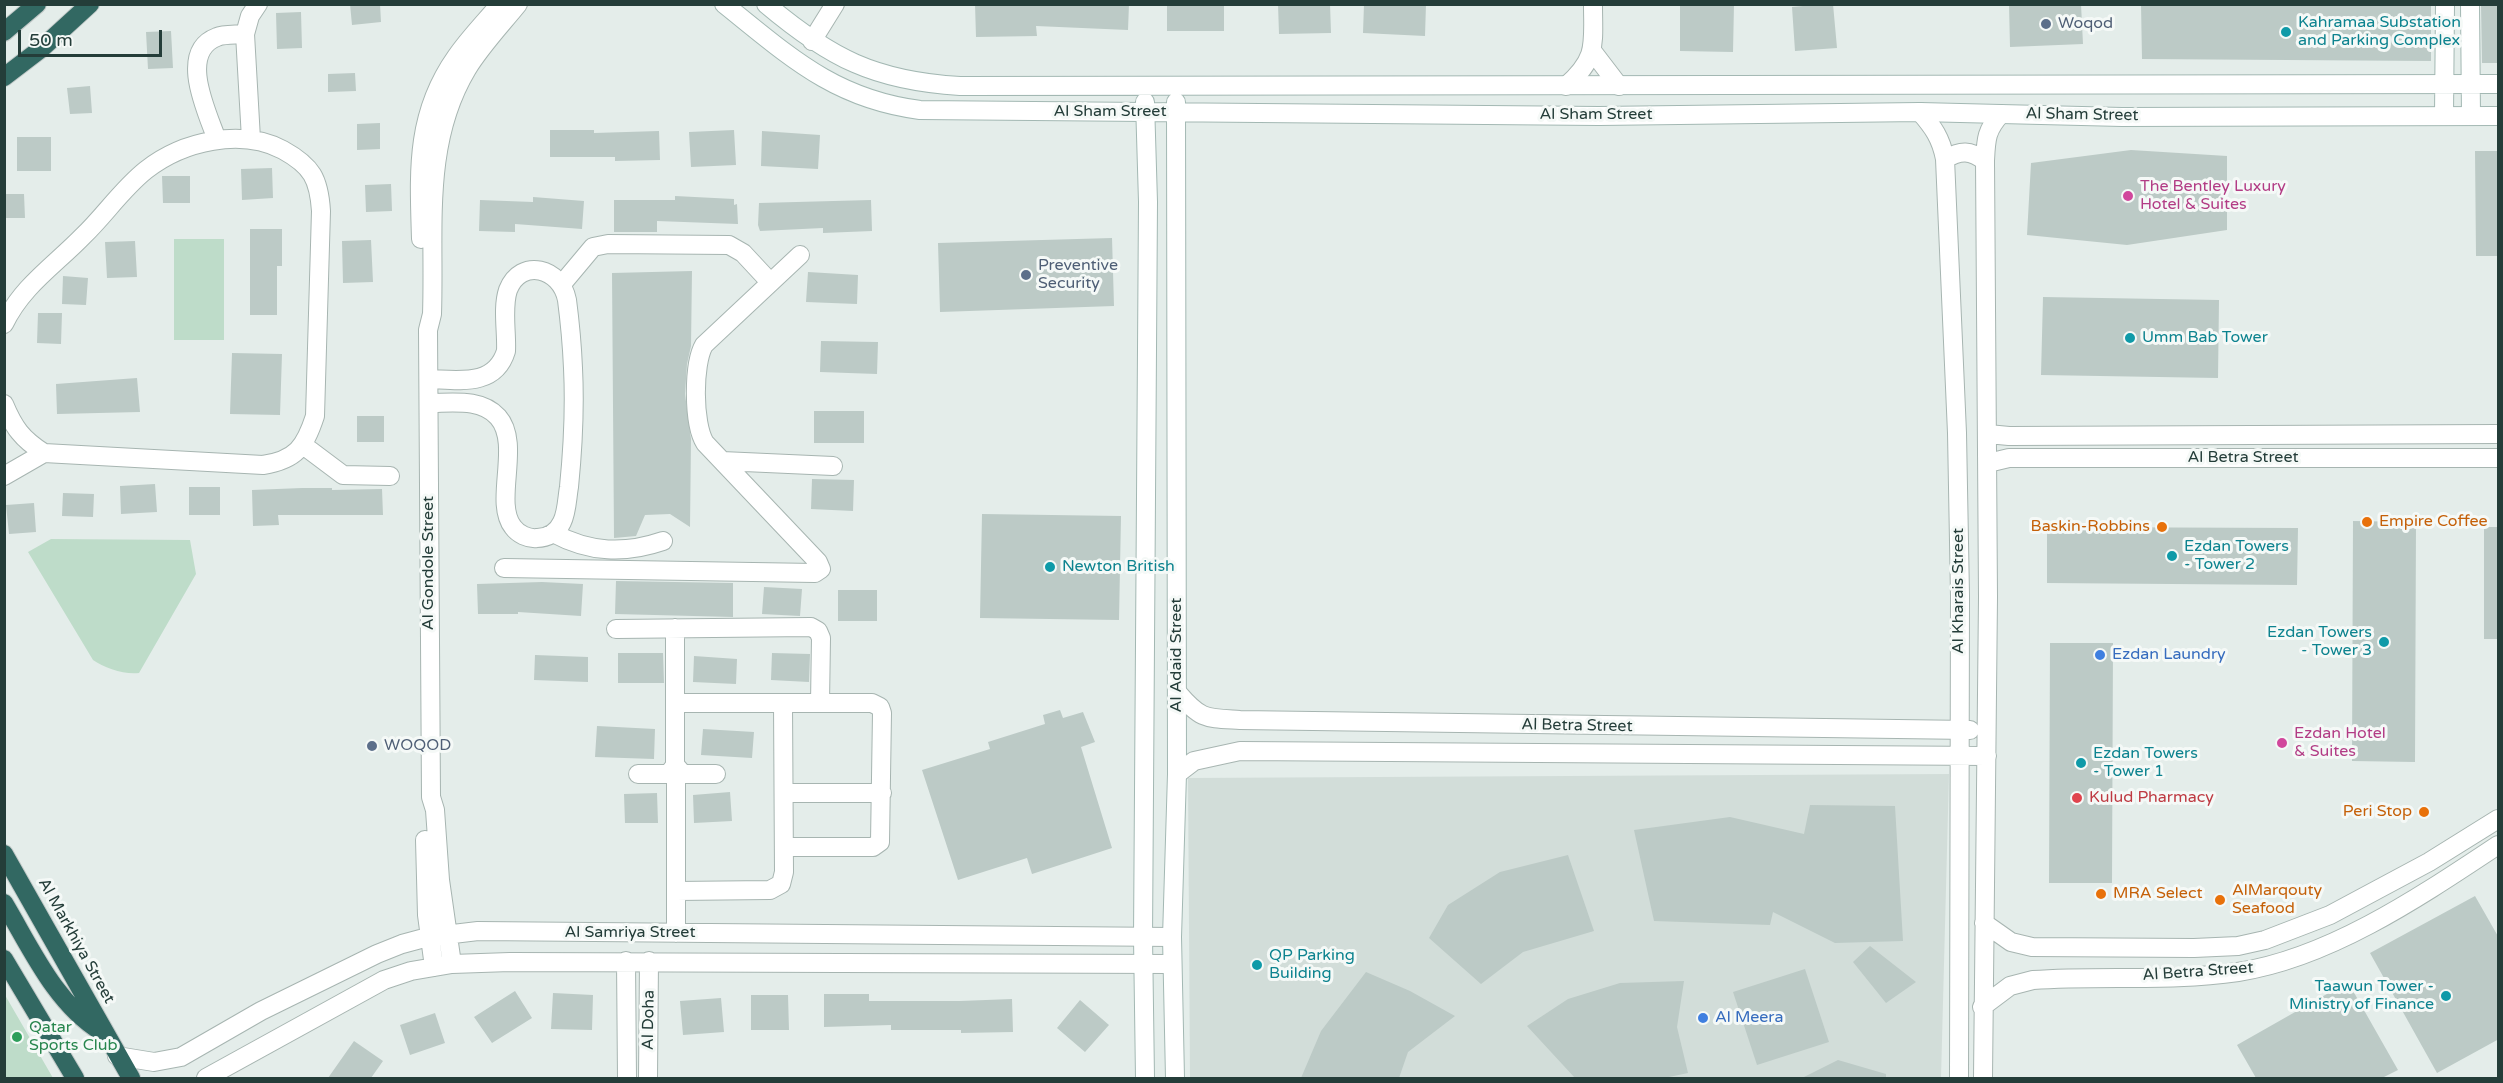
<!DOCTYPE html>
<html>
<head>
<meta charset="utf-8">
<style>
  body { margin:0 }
  #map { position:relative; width:2503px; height:1083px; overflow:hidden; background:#e4edea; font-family:"Varela Round",sans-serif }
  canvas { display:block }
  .frame { position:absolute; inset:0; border:6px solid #243d39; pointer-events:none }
  .scale { position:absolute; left:18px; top:30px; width:144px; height:27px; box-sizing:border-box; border:3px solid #243d39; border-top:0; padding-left:8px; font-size:18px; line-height:21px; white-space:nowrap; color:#243d39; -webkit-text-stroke:4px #f5f9f7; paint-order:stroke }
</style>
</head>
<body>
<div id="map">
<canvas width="2503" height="1083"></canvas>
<div class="frame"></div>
<div class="scale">50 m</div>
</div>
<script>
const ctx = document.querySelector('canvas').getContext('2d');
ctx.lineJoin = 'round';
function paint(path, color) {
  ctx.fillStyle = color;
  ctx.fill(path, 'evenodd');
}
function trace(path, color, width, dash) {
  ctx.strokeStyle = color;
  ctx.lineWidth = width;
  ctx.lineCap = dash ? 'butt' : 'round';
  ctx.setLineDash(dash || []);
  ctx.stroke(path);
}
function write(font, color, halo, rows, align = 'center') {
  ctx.font = font + ' "Varela Round",sans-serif';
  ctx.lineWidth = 6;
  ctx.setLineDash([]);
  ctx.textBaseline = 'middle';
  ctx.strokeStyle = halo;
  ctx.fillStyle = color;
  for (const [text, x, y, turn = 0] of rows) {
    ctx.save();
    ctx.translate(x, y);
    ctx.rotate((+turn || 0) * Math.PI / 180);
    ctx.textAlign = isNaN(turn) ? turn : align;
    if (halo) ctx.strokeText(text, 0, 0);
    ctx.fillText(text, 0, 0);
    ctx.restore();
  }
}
const built = new Path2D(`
  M 1949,774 L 1941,1078 L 1190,1078 L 1188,778 Z`);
const green = new Path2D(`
  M 174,239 L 224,239 L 224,340 L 174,340 Z
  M 51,539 L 190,540 L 196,574 L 139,673 C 125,675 104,668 93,660 L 28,552 Z
  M 5,995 L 53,1078 L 5,1078 Z`);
const building = new Path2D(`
  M 350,4 L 380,4 L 381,22 L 352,25 Z
  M 975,4 L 1129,4 L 1128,30 L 1036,26 L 1037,36 L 976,37 Z
  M 1167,4 L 1224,4 L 1224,31 L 1167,31 Z
  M 1278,4 L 1330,4 L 1331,33 L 1279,34 Z
  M 1364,4 L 1426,4 L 1425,36 L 1363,33 Z
  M 1680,4 L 1734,4 L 1733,52 L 1680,51 Z
  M 1825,4 L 1833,4 L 1837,48 L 1795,51 L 1792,7 Z
  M 2009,4 L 2081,4 L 2083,44 L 2010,47 Z
  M 2141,4 L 2431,4 L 2431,61 L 2142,59 Z
  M 2481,4 L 2499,4 L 2499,63 L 2482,63 Z
  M 301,12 L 302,48 L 277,49 L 276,13 Z
  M 171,31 L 173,68 L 148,69 L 146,32 Z
  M 355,73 L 356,91 L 328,92 L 328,74 Z
  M 90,86 L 92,113 L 70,114 L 67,88 Z
  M 380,123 L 380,149 L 357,150 L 357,124 Z
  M 550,130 L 594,130 L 594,133 L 659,131 L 660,160 L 615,161 L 615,157 L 550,157 Z
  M 734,130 L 736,165 L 691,167 L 689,132 Z
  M 762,131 L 820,135 L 818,169 L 761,166 Z
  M 17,137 L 51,137 L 51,171 L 17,171 Z
  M 2131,150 L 2227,156 L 2227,230 L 2127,245 L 2027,235 L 2031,163 Z
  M 2475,151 L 2499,151 L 2499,256 L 2476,256 Z
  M 272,168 L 273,198 L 242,200 L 241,169 Z
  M 162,176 L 190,176 L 190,203 L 163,203 Z
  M 391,184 L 392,211 L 366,212 L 365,185 Z
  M 4,194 L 24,194 L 25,218 L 4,218 Z
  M 675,196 L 734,199 L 734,205 L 737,204 L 738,224 L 657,221 L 657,232 L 614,232 L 614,200 L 675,200 Z
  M 533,197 L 584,201 L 582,229 L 515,224 L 515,232 L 479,231 L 480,200 L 533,202 Z
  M 871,200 L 872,231 L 823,233 L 823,228 L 760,231 L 758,225 L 759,203 Z
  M 250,229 L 282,229 L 282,266 L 277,266 L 277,315 L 250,315 Z
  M 1112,238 L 1114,306 L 940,312 L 938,243 Z
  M 371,240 L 373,282 L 343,283 L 342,241 Z
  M 135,241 L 137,277 L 107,278 L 105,242 Z
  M 692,271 L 691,346 L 687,364 L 685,394 L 691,439 L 690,527 L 670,514 L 645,515 L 636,536 L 614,538 L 612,273 Z
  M 808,272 L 858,275 L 857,304 L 806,302 Z
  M 63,276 L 88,278 L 86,305 L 62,304 Z
  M 2043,297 L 2219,300 L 2218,378 L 2041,375 Z
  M 38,313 L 62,313 L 61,344 L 37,343 Z
  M 821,341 L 878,342 L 877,374 L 820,372 Z
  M 232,353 L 282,354 L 280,415 L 230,414 Z
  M 137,378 L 140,412 L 57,414 L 56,384 Z
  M 814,411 L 864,411 L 864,443 L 814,443 Z
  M 357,416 L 384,416 L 384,442 L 357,442 Z
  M 812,479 L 854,480 L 853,511 L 811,509 Z
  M 155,484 L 157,512 L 121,514 L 120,486 Z
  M 189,487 L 220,487 L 220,515 L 189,515 Z
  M 302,488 L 332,488 L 332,490 L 382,489 L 383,515 L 278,515 L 279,525 L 253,526 L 252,490 Z
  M 63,493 L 94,494 L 93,517 L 62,516 Z
  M 34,503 L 36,532 L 9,534 L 6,505 Z
  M 982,514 L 1121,516 L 1119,620 L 980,618 Z
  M 2353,521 L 2416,522 L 2415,762 L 2352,761 Z
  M 2047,527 L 2298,528 L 2297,585 L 2047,583 Z
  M 2484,527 L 2499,527 L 2499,639 L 2484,639 Z
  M 616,581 L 733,583 L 733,617 L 615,614 Z
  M 542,582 L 583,584 L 581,616 L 518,612 L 518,614 L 478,614 L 477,584 Z
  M 764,587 L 802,589 L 800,616 L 762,614 Z
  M 838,590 L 877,590 L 877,621 L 838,621 Z
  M 2050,643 L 2113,643 L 2112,883 L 2049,883 Z
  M 618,653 L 663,653 L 664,683 L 618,683 Z
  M 772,653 L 810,654 L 809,682 L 771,680 Z
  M 535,655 L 588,657 L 588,682 L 534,680 Z
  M 694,656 L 737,659 L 736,684 L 693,682 Z
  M 1060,710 L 1063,718 L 1083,712 L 1095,742 L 1081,747 L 1112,848 L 1032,874 L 1027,858 L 958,880 L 922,770 L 990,749 L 988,742 L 1045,724 L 1043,715 Z
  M 597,726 L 655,729 L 654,759 L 595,757 Z
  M 703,729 L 754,732 L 752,758 L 701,755 Z
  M 730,792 L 732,821 L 694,823 L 693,795 Z
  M 657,793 L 658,823 L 625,823 L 624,794 Z
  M 1810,805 L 1895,806 L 1903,941 L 1835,943 L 1773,912 L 1770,925 L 1654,921 L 1634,830 L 1730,817 L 1804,834 Z
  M 1568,855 L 1594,931 L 1523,952 L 1481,984 L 1429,938 L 1448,905 L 1500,872 Z
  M 2475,896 L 2499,938 L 2499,1039 L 2437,1073 L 2370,953 Z
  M 1870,946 L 1916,982 L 1886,1003 L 1853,962 Z
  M 1805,969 L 1829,1042 L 1757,1065 L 1733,992 Z
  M 1366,972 L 1410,991 L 1455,1016 L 1408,1052 L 1399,1078 L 1301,1078 L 1321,1031 Z
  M 1684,981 L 1677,1027 L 1688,1073 L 1664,1078 L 1575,1078 L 1527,1026 L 1568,999 L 1620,983 Z
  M 2348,982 L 2398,1070 L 2382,1078 L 2256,1078 L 2237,1045 Z
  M 515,991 L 532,1018 L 492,1043 L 474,1017 Z
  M 553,993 L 593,995 L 592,1030 L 551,1029 Z
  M 824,994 L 869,994 L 869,1001 L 960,1001 L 1012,999 L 1013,1032 L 961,1033 L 961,1030 L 891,1030 L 891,1025 L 824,1027 Z
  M 751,995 L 788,995 L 789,1030 L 751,1030 Z
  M 721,998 L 724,1032 L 683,1035 L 680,1001 Z
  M 1080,1000 L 1109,1025 L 1085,1052 L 1057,1028 Z
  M 435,1013 L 445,1043 L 410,1055 L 400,1025 Z
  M 354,1041 L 383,1061 L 371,1078 L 328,1078 Z
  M 1838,1060 L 1886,1074 L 1886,1078 L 1802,1078 Z`);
const street = new Path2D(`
  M 812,41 L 835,4
  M 1593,52 L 1619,86
  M 1566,86 C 1598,58 1593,44 1593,4
  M 1920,112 C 1933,127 1941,138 1945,159 L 1957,433 L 1960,596 L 1959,1078
  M 251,139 L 245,34 L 250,16 L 258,4
  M 217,140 C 208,114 177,52 217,37 C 224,34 236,35 245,34
  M 1945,159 C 1961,150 1970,150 1985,161
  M 421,239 C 419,172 415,115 456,57 C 469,38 485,22 500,4
  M 562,284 L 593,247 L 608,244 L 729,245 L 743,253 L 770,282
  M 4,324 C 22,286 55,265 83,236 C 105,215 122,189 146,170 C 183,141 241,128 283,150 C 312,166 319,179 321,211 L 315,416 C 305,447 296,460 263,465 L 44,453 C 22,439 14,428 4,404
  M 429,379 C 459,380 495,387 506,351 C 507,332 502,308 508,290 C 521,257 561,268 567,300 C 570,323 572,345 573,368 C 575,408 573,447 569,487 C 567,498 567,512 562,522 C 557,533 547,538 537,538 C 528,539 518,534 513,527 C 493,502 522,444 498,417 C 481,398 452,403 429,403
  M 1988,434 L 2009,436 L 2498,434
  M 303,445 L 343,475 L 390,476
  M 722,461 L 833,466
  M 1988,463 L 2009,458 L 2498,458
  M 4,476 L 44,453
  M 553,533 C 590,553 625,554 663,541
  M 504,568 L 815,573 L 821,569 L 818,562 L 705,443 C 693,424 693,364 704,345 L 800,255
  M 675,628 L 675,767
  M 616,629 L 811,627 L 818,631 L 821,638 L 820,703
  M 1178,693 C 1201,720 1206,718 1240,720 L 1970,730
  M 676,703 L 872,703 L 880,707 L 882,713 L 880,842 L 873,847 L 784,847
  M 670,773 L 672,769 L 677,767 L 683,774 L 716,774
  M 638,774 L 669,774
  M 1177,774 L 1194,761 L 1240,751 L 1987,756
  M 784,793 L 882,793
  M 425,840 L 427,915 L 434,967
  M 676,891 L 770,890 L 781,884 L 784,872 L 783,703
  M 1984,923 L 2011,942 L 2032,947 L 2194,948 L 2238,946 L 2265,940 L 2330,915 L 2429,862 L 2498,819
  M 676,933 L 676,781
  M 626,961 L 627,1078
  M 452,964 L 440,880 L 435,810 L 431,797 L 428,330 L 432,314 C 435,231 422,144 467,69 C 481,46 501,25 518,4
  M 1982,1007 L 2010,986 L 2033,980 C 2101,975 2170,982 2238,972 C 2330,958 2421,896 2498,845
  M 117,1056 L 154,1062 L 181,1057 L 261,1011 L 377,954 L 402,944 L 428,937 L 478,931 L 1172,937
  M 206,1078 L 384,980 L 411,971 L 452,964 L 510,962 L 1172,964
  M 648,1078 L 649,961
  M 1983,1078 L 1988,597 L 1985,161 C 1986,140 1986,130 2001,114`);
const secondary = new Path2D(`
  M 724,4 C 789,56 834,99 920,110 L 1599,116 L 1920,112 L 2122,117 L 2498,116
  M 766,4 C 830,58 875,81 960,86 L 2498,84
  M 2470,4 L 2471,116
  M 2444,115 L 2445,4
  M 1145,1078 L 1143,937 L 1148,202 L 1145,102
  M 1175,1078 L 1172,937 L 1177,774 L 1176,102`);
const highway = new Path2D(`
  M 4,32 L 37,4
  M 4,77 L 42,48 L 90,4
  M 4,854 L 131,1078
  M 4,903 C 31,948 55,1003 100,1031
  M 4,959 L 75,1078`);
const markers = [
  [2046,24,6,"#5c6f8a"],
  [2286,32,6,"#0f9aa8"],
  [2128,196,6,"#d1479c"],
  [1026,275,6,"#5c6f8a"],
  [2130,338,6,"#0f9aa8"],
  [2367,522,6,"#e8710a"],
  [2162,527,6,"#e8710a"],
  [2172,556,6,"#0f9aa8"],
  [1050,567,6,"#0f9aa8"],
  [2384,642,6,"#0f9aa8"],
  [2100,655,6,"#3f7fe0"],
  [2282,743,6,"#d1479c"],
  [372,746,6,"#5c6f8a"],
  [2081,763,6,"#0f9aa8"],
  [2077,798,6,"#e0444e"],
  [2424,812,6,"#e8710a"],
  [2101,894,6,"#e8710a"],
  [2220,900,6,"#e8710a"],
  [1257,965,6,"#0f9aa8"],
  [2446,996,6,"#0f9aa8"],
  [1703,1018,6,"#3f7fe0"],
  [17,1037,6,"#2e9e5b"]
];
const cultureNames = [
  ["Kahramaa Substation",2298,23],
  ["and Parking Complex",2298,41],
  ["Umm Bab Tower",2142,338],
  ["Ezdan Towers",2184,547],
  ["- Tower 2",2184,565],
  ["Newton British",1062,567],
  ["Ezdan Towers",2372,633,"right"],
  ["- Tower 3",2372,651,"right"],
  ["Ezdan Towers",2093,754],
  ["- Tower 1",2093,772],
  ["QP Parking",1269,956],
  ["Building",1269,974],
  ["Taawun Tower -",2434,987,"right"],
  ["Ministry of Finance",2434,1005,"right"]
];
const serviceNames = [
  ["Woqod",2058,24],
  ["Preventive",1038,266],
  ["Security",1038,284],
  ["WOQOD",384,746]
];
const streetNames = [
  ["Al Sham Street",1110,112],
  ["Al Sham Street",1596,115],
  ["Al Sham Street",2082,115,1],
  ["Al Betra Street",2243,458],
  ["Al Gondole Street",429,563,-90],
  ["Al Kharais Street",1959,591,-90],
  ["Al Adaid Street",1177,655,-90],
  ["Al Betra Street",1577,726,1],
  ["Al Samriya Street",630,933],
  ["Al Markhiya Street",76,941,61],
  ["Al Betra Street",2198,972,-4],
  ["Al Doha",649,1020,-89]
];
const hotelNames = [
  ["The Bentley Luxury",2140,187],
  ["Hotel & Suites",2140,205],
  ["Ezdan Hotel",2294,734],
  ["& Suites",2294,752]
];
const foodNames = [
  ["Empire Coffee",2379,522],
  ["Baskin-Robbins",2150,527,"right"],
  ["Peri Stop",2412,812,"right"],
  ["AlMarqouty",2232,891],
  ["Seafood",2232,909],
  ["MRA Select",2113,894]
];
const shopNames = [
  ["Ezdan Laundry",2112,655],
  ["Al Meera",1715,1018]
];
const healthNames = [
  ["Kulud Pharmacy",2089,798]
];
const leisureNames = [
  ["Qatar",29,1028],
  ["Sports Club",29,1046]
];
paint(built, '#d2ddd9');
paint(green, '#bedcc9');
paint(building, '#bccac6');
trace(street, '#a7b5b1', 20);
trace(secondary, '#a3b8b3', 20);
trace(highway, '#c2c9c8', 20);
trace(street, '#fff', 18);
trace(secondary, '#fff', 18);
trace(highway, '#326862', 18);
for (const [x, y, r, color] of markers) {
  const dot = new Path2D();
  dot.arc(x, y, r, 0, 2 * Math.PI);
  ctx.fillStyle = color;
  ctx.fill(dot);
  trace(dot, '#f5f9f7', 2);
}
write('16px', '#0d838f', '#f5f9f7', cultureNames, 'left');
write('16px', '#4e5e75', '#f5f9f7', serviceNames, 'left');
write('16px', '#243d39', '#f5f9f7', streetNames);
write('16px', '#b23c85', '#f5f9f7', hotelNames, 'left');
write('16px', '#c56008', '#f5f9f7', foodNames, 'left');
write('16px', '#366cbe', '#f5f9f7', shopNames, 'left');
write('16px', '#be3a42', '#f5f9f7', healthNames, 'left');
write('16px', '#27864d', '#f5f9f7', leisureNames, 'left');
</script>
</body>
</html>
